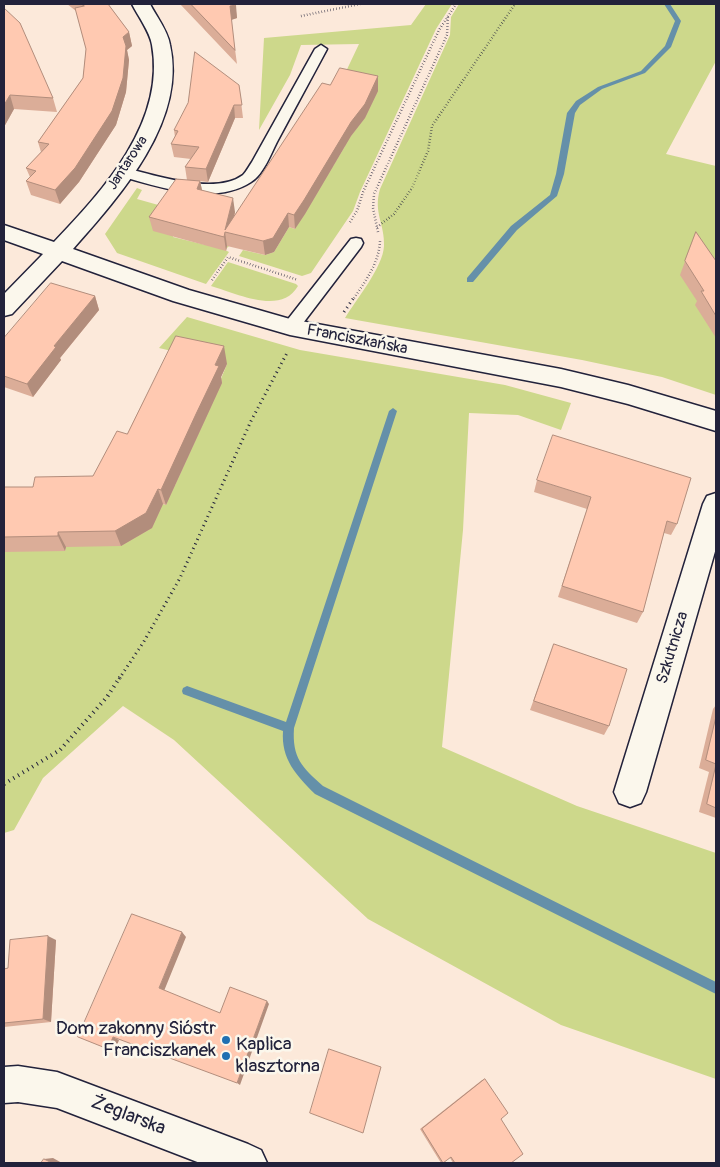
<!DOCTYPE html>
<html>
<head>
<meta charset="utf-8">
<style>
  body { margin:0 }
  #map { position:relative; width:720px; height:1167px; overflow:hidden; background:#fce9da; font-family:Pangolin,sans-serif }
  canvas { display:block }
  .frame { position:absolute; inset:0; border:5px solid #22223b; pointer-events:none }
</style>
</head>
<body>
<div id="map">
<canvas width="720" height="1167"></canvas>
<div class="frame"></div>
</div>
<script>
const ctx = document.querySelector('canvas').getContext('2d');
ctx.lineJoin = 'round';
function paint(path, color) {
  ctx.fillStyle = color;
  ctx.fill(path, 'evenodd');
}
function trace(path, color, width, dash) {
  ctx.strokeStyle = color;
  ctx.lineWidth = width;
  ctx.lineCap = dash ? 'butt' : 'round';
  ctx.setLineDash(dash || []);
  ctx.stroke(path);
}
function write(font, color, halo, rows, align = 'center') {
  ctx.font = font + ' Pangolin,sans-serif';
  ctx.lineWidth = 5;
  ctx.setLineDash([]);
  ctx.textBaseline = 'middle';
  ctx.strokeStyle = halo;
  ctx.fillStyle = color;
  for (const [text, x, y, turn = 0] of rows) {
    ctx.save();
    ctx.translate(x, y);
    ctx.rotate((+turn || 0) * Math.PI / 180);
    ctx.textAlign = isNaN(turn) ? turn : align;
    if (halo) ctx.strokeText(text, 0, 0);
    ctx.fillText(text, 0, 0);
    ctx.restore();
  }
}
const green = new Path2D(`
  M 426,4 L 452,4 L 436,29 L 360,192 L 353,211 L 311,273 L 302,276 L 239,256 L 243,250 L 265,255 L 274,252 L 289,227 L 295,229 L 326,164 L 333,166 L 345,146 L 341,82 L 359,44 L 301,45 L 290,75 L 259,130 L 264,38 L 411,25 Z
  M 459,4 L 716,4 L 716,61 L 666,154 L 716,166 L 716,395 L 662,377 L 582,360 L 345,318 C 356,300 383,267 384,246 C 385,224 373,213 380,189 L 450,35 L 451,17 Z
  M 137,188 L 142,190 L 137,199 L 169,208 L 173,237 L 206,245 L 209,241 L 229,246 L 225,250 L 229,252 L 206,284 L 117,253 L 105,234 Z
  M 228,262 L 296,284 L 298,286 C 281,316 236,293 211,286 Z
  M 187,317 L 300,350 L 505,385 L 571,403 L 561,430 L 518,415 L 469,413 L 463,530 L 442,747 L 577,806 L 716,853 L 716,1079 L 561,1025 L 368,919 L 174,740 L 123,706 L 43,778 L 14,830 L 4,833 L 4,549 L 20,551 L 65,551 L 66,547 L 163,504 L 166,505 L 173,484 L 175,485 L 199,432 L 227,364 L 159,348 Z`);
const stream = new Path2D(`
  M 664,4 L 670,4 L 681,21 L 671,47 L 645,73 L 602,89 L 580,105 L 575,113 L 564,174 L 557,196 L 517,230 L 473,282 L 467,282 L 467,278 L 511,226 L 550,195 L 556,174 L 567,113 L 576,101 L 598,87 L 641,71 L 665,46 L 675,21 Z
  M 393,408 L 397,411 L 294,728 C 292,758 302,767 323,786 L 716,982 L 716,994 L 315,794 C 296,775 281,759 283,731 L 183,694 L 182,691 L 183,688 L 187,686 L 286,722 L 389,411 Z`);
const pathFar2 = new Path2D(`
  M 301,16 L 360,4
  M 350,222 L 357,211 L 363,192 L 439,30 L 456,4
  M 377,227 L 394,214 L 412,188 L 428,151 L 432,126 L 515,4
  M 378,232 L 373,208 L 374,194 L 447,35 L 448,15
  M 212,280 L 228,257 L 298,280
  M 354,298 C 366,280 379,263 380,241`);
const pathFar1 = new Path2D(`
  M 344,312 L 355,296
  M 119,679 L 143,643 L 180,578 L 251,421 L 288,351`);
const path = new Path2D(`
  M 4,784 L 60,750 L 107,697 L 120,677`);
const lane = new Path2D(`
  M 321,45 L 327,49 C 311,79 294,110 278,140 C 271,153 264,174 251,182 C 214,206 159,187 120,176 L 118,173 L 120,170 L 125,168 C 155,175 215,196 243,175 C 247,171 249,166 252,162 L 315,49 Z
  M 356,238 L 361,239 L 363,243 L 361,247 L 297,331 L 291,333 L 285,331 L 283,327 L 285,323 L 351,239 Z`);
const street = new Path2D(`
  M 132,4 L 150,4 C 156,16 168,31 170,45 C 187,121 120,196 73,249 L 189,290 L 290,319 L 561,369 L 628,385 L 716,411 L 716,431 L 628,404 L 561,387 L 290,335 L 173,301 L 62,261 L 12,314 L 4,316 L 4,294 L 43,254 L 4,240 L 4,225 L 54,242 C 103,191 166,122 152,45 C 150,32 138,16 132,4 Z
  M 716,493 L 716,548 L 646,792 L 641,803 L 630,807 L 619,803 L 614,792 L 703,504 L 707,496 Z
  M 18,1066 L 57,1072 L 248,1144 L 261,1150 L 267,1163 L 200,1163 L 57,1108 L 18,1102 L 4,1103 L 4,1067 Z`);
const wall = new Path2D(`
  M 67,4 L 108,4 L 129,32 L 132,46 L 127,50 L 129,60 L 126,92 L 116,125 L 79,182 L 60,204 L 31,195 L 26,181 L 30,177 L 26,168 L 41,152 L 38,142 L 83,78 L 86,49 L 76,11 Z
  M 180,4 L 235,4 L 237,18 L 231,20 L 237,64 Z
  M 4,8 L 53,98 L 57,112 L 14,109 L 4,127 Z
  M 239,85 L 243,118 L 235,118 L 208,182 L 200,181 L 202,190 L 235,212 L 234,218 L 330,85 L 378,91 L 365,118 L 351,136 L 305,214 L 295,229 L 289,227 L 274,252 L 265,255 L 227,246 L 226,251 L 153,231 L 149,217 L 187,180 L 185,167 L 191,159 L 174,157 L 171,144 L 175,137 L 174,130 Z
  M 696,232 L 716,261 L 716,338 L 695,305 L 697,301 L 680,275 Z
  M 95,296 L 99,310 L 60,358 L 61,360 L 33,397 L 4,387 L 4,338 Z
  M 227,364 L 221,377 L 222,383 L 166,505 L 163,504 L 152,528 L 121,546 L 66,547 L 65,551 L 4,552 L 4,487 L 33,487 L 93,476 L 127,434 Z
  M 537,480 L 677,524 L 671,535 L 664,533 L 643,612 L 637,623 L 558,597 L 587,509 L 534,492 Z
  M 554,644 L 609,726 L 604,735 L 530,710 Z
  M 716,705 L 716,818 L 699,812 L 709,772 L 699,768 L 713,709 Z
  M 56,940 L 51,1022 L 4,1027 L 4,969 L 8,968 Z
  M 485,1079 L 501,1119 L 511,1163 L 453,1163 L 450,1158 L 443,1163 L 441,1163 L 420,1129 L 482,1080 Z`);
const shadedWall = new Path2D(`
  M 236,5 L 237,18 L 231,20 L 230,6 Z
  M 129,32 L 132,46 L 127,50 L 129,60 L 126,92 L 116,125 L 79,182 L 60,204 L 55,190 L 123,37 Z
  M 378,76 L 378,91 L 365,118 L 351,136 L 305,214 L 295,229 L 294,215 Z
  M 10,95 L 14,109 L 4,127 L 4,105 Z
  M 234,105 L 235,118 L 208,182 L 206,169 Z
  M 200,181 L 203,195 L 197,189 Z
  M 233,198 L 235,212 L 230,233 L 225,230 Z
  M 288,213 L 289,227 L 274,252 L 265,255 L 263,241 Z
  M 225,232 L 227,246 L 226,251 L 224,237 Z
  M 95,296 L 99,310 L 60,358 L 61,360 L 33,397 L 27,384 L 54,346 Z
  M 224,346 L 227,364 L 221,377 L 222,383 L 166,505 L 161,490 L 215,365 Z
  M 158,489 L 163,504 L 152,528 L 121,546 L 115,531 Z
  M 58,532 L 66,547 L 65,551 L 58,536 Z
  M 182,932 L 186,937 L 164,991 L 159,988 Z
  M 48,936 L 56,940 L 51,1022 L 43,1019 Z
  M 267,1001 L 269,1004 L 240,1085 L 237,1083 Z
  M 113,1037 L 119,1040 L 115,1051 L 108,1049 Z
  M 53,1158 L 62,1163 L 52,1163 L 44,1159 Z`);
const building = new Path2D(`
  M 81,4 L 108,4 L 129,32 L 123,37 L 126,46 L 123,78 L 112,111 L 75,168 L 55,190 L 26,181 L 36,171 L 26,168 L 49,144 L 38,142 L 83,78 L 86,49 L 75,8 L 84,6 Z
  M 191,4 L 235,4 L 236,5 L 230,6 L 235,50 Z
  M 4,8 L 20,23 L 53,98 L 10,95 L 4,105 Z
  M 195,52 L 239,85 L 242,105 L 234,105 L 206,169 L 185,167 L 199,147 L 171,144 L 178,131 L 174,130 L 188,103 Z
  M 340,68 L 378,76 L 365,104 L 351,122 L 304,200 L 294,215 L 288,213 L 273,238 L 263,241 L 225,232 L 224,237 L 149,217 L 176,179 L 200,181 L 197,189 L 233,198 L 225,230 L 322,83 L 330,85 Z
  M 696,232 L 716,261 L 716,316 L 701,291 L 704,291 L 685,261 Z
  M 51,283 L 95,296 L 54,346 L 56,347 L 27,384 L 4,376 L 4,338 Z
  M 176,336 L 224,346 L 215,365 L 219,366 L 196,414 L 161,490 L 158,489 L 146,513 L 115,531 L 58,532 L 58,536 L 4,537 L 4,487 L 33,487 L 35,477 L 93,476 L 117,431 L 127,434 Z
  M 553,435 L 691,478 L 677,524 L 667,521 L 643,612 L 562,586 L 591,497 L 537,480 Z
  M 554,644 L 627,669 L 609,726 L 534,701 Z
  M 716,717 L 716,764 L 706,760 Z
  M 716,765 L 716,808 L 707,804 Z
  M 132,914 L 182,932 L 159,988 L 220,1013 L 230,987 L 267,1001 L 237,1083 L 113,1037 L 108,1049 L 78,1037 Z
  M 48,936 L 43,1019 L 4,1023 L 4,969 L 8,968 L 10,940 Z
  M 329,1049 L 381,1067 L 363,1133 L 310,1113 Z
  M 485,1079 L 508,1113 L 501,1119 L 523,1154 L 511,1163 L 455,1163 L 451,1157 L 443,1163 L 422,1129 Z
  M 44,1159 L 52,1163 L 41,1163 Z`);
const markers = [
  [226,1040,5,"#1f6fb2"],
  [226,1056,5,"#1f6fb2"]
];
const farStreetnames = [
  ["Jantarowa",128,163,-57]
];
const streetNames = [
  ["Franciszkańska",357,340,11],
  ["Szkutnicza",673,648,-73]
];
const nearPoinames = [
  ["Dom zakonny Sióstr",216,1029],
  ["Franciszkanek",216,1051],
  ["Kaplica",236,1045,"left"],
  ["klasztorna",236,1067,"left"]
];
const nearStreetnames = [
  ["Żeglarska",128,1116,21]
];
paint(green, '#cdd88b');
paint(stream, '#6590a9');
trace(lane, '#22223b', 3);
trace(street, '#22223b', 3);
trace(pathFar2, '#22223b', 2.5, [0.5, 2.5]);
trace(pathFar1, '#22223b', 3, [1, 4]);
trace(path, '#22223b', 4, [1, 4.5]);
paint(lane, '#fbf7ec');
paint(street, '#fbf7ec');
paint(wall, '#dbad98');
paint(shadedWall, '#b28d7c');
paint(building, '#ffc9b1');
trace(building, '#b28d7c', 1);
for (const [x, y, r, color] of markers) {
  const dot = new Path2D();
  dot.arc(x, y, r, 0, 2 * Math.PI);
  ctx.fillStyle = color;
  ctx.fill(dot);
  trace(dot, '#fbf7ec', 2);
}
write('14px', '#22223b', '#fbf7ec', farStreetnames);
write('16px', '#22223b', '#fbf7ec', streetNames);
write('19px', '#22223b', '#fbf7ec', nearPoinames, 'right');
write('19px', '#22223b', '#fbf7ec', nearStreetnames);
</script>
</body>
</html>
